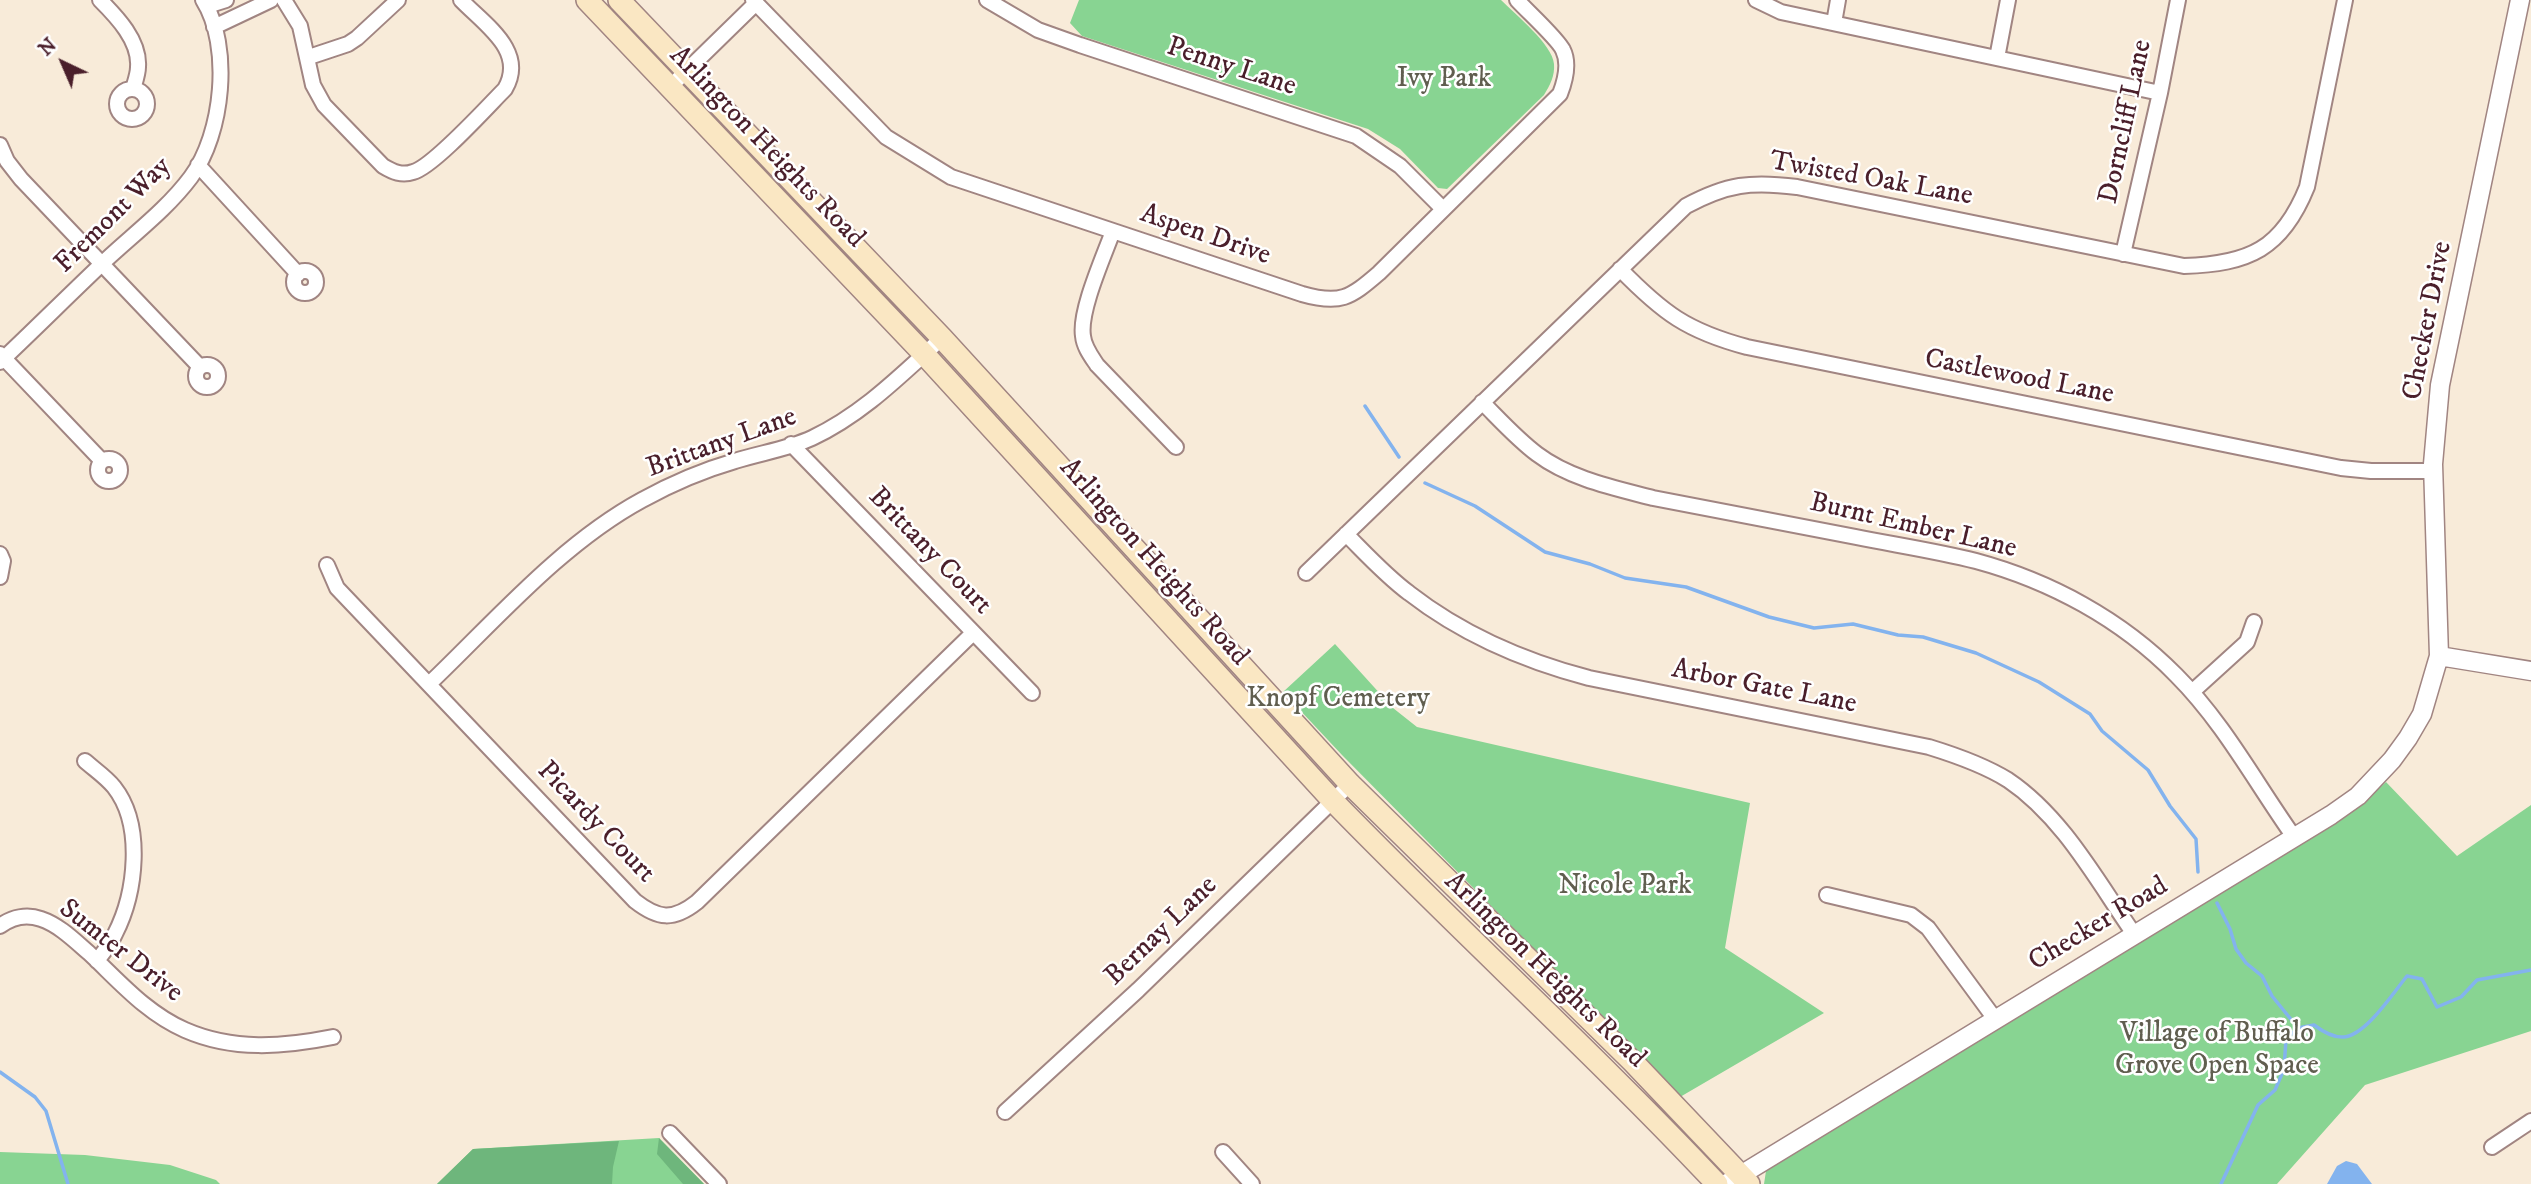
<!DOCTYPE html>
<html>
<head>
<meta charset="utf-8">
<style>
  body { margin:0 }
  #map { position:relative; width:2531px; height:1184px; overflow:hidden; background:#f8ebd9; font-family:"IM FELL DW Pica",serif }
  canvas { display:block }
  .north { position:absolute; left:28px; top:28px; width:70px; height:70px; -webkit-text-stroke:5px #fff; paint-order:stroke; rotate:316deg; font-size:19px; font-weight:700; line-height:28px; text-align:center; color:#4a1f2b }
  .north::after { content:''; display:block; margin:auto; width:24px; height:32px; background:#4a1f2b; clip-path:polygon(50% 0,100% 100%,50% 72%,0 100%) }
</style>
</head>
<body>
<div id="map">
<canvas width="2531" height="1184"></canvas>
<div class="north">N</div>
</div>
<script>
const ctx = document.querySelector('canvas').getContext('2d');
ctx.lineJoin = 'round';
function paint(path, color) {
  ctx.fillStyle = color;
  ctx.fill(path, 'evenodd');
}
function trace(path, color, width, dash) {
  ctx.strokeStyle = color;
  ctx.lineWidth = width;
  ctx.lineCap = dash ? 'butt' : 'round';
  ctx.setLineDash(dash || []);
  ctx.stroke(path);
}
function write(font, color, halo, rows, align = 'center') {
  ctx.font = font + ' "IM FELL DW Pica",serif';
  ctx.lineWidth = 5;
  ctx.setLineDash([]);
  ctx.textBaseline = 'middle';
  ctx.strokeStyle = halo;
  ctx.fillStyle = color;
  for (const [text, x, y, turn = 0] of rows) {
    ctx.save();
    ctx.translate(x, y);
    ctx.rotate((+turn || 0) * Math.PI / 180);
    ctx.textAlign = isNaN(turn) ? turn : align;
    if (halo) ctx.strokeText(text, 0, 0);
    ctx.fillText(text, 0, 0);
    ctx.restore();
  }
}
const green = new Path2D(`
  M 1079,0 L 1501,0 C 1515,14 1553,45 1554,64 C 1555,76 1550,85 1544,95 L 1447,189 L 1438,188 L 1400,149 L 1368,129 L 1082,36 L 1070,23 Z
  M 1335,644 L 1393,708 L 1417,727 L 1750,803 L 1725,948 L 1824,1013 L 1680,1097 L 1342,755 L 1283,692 Z
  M 2386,782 L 2457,856 L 2531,805 L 2531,1031 L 2365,1085 L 2277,1184 L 1764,1184 L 1766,1171 L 2276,860 L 2353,811 Z
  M 659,1138 L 704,1184 L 437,1184 L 473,1149 Z
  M 0,1152 L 85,1155 L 170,1165 L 216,1180 L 220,1184 L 0,1184 Z`);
const forest = new Path2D(`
  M 659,1138 L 704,1184 L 683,1184 L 657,1154 Z
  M 619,1141 L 613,1167 L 612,1184 L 437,1184 L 473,1149 Z`);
const water = new Path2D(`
  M 2346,1161 L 2357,1164 L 2372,1184 L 2327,1184 L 2337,1166 Z`);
const stream = new Path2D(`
  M 1365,406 L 1399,457
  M 1425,483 L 1475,506 L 1545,552 L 1590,564 L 1625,578 L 1686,587 L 1769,617 L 1814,628 L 1853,624 L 1898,635 L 1923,637 L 1976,653 L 2039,682 L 2090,714 L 2102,731 L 2148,770 L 2170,806 L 2196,839 L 2198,872
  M 2217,903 L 2230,929 L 2236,949 L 2246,963 L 2262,976 L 2272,996 L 2298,1028
  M 0,1072 L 35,1097 L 46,1111 L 68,1184
  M 2221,1184 L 2258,1105 L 2275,1090 L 2284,1069 L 2286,1039 L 2298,1028 L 2314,1025 C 2322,1031 2333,1038 2344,1037 C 2366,1035 2393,993 2407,976 L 2422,979 L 2437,1007 L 2461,997 L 2477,980 L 2531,970`);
const minor = new Path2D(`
  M 100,0 C 117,17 140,41 138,67 C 138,74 135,82 133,89
  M 284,0 L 300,26 L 313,85 L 324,105 L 383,166 C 393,172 402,176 413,172 C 433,167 488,106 505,89 C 527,51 485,25 461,0
  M 753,0 L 886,137 L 951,177 L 1302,294 C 1340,305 1350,298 1379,273 L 1560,94 C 1565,81 1570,64 1563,50 C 1558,39 1527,11 1517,0
  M 987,0 L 1038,30 L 1080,45 L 1356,136 L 1400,166 L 1443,209
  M 1756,0 L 1781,12 L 2160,93
  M 207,6 L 226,0
  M 1834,23 L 1838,0
  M 214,27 L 271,0
  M 309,57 L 348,44 L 357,38 L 398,0
  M 1997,58 L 2008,0
  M 670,87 L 756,3
  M117 104a15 15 0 1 1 30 0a15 15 0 1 1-30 0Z
  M 0,145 L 7,161 L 21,179 L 200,367
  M 198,165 L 298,274
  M 1113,231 C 1104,256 1079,311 1083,336 C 1084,347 1091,356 1097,365 L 1176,447
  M 2123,254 L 2160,93 L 2178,0
  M 1620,269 C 1663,313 1687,331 1747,347 L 2341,468 L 2371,471 L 2433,471
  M294 282a11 11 0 1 1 22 0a11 11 0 1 1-22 0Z
  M 0,354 L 102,461
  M 0,362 C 36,328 71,293 107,259 C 135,233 168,208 191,177 C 223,134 232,46 203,0
  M196 376a11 11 0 1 1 22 0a11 11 0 1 1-22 0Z
  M 1482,402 C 1500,420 1517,439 1537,454 C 1570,479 1615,488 1653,498 C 1721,511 1788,524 1856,537 C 1896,545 1937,551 1976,561 C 2050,581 2121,619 2176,675 C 2224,723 2255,782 2294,837
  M 791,444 L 1032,693
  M98 470a11 11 0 1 1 22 0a11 11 0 1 1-22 0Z
  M 1346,534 C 1366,554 1386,576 1409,593 C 1463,635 1524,661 1589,678 L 1929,747 C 1955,755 1984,765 2008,780 C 2063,817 2097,881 2134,934
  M 0,554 L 3,561 L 0,577
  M 327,565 L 337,588 L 635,901 C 658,919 673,921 697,902 L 973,633
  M 1306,573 L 1686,206 C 1727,184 1751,181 1797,187 L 2184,266 C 2249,264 2282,249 2307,187 L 2345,0
  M 429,684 C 495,621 561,544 642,500 C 671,484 704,470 735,461 C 760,453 788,449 812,438 C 863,414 901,375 942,338
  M 2192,692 L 2247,642 L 2254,622
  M 85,761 C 94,769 106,777 114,787 C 144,825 136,893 115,934 C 111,944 103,952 97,961
  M 1827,895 L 1911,915 L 1928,928 L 1995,1019
  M 0,926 C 12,917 27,914 41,919 C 59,925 74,940 89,953 C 119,981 146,1013 185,1030 C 233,1051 283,1047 333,1037
  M 1005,1112 L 1138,990 L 1350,784
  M 670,1133 L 719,1184
  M 2492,1147 L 2531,1121
  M 1223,1152 L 1252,1184`);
const tertiary = new Path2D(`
  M 2439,656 L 2531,671
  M 1726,1184 L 2331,815 L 2358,796 L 2392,760 L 2408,738 L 2422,714 L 2439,656 L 2433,464 L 2440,385 L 2520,0`);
const secondary = new Path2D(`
  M 587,0 L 924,354 L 1333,801 C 1459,931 1593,1052 1717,1184
  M 619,0 L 942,338 L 1350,784 L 1633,1062 L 1749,1184`);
const streetNames = [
  ["Penny Lane",1231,68,18],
  ["Dorncliff Lane",2127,122,-78],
  ["Arlington Heights Road",766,148,46],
  ["Twisted Oak Lane",1871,180,10],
  ["Fremont Way",114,216,-45],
  ["Aspen Drive",1205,236,19],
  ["Checker Drive",2429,321,-79],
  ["Castlewood Lane",2019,378,11],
  ["Brittany Lane",722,444,-20],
  ["Burnt Ember Lane",1913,527,13],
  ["Brittany Court",929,552,46],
  ["Arlington Heights Road",1153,563,48],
  ["Arbor Gate Lane",1764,688,11],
  ["Picardy Court",595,823,46],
  ["Checker Road",2099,925,-31],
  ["Bernay Lane",1162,932,-44],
  ["Sumter Drive",120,952,38],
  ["Arlington Heights Road",1544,971,44]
];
const parkNames = [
  ["Ivy Park",1444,80],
  ["Knopf Cemetery",1338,700],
  ["Nicole Park",1625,887],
  ["Village of Buffalo",2217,1035],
  ["Grove Open Space",2217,1067]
];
paint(green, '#88d492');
paint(forest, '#6eb67c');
paint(water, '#83b3ee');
trace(stream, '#83b3ee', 3.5);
trace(minor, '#a18582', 18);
trace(tertiary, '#a18582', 21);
trace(secondary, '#a18582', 24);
trace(minor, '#fff', 14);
trace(tertiary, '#fff', 18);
trace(secondary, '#fae7c3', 21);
write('28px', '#4a1f2b', '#fff', streetNames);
write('28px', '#605e4f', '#fff', parkNames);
</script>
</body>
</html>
